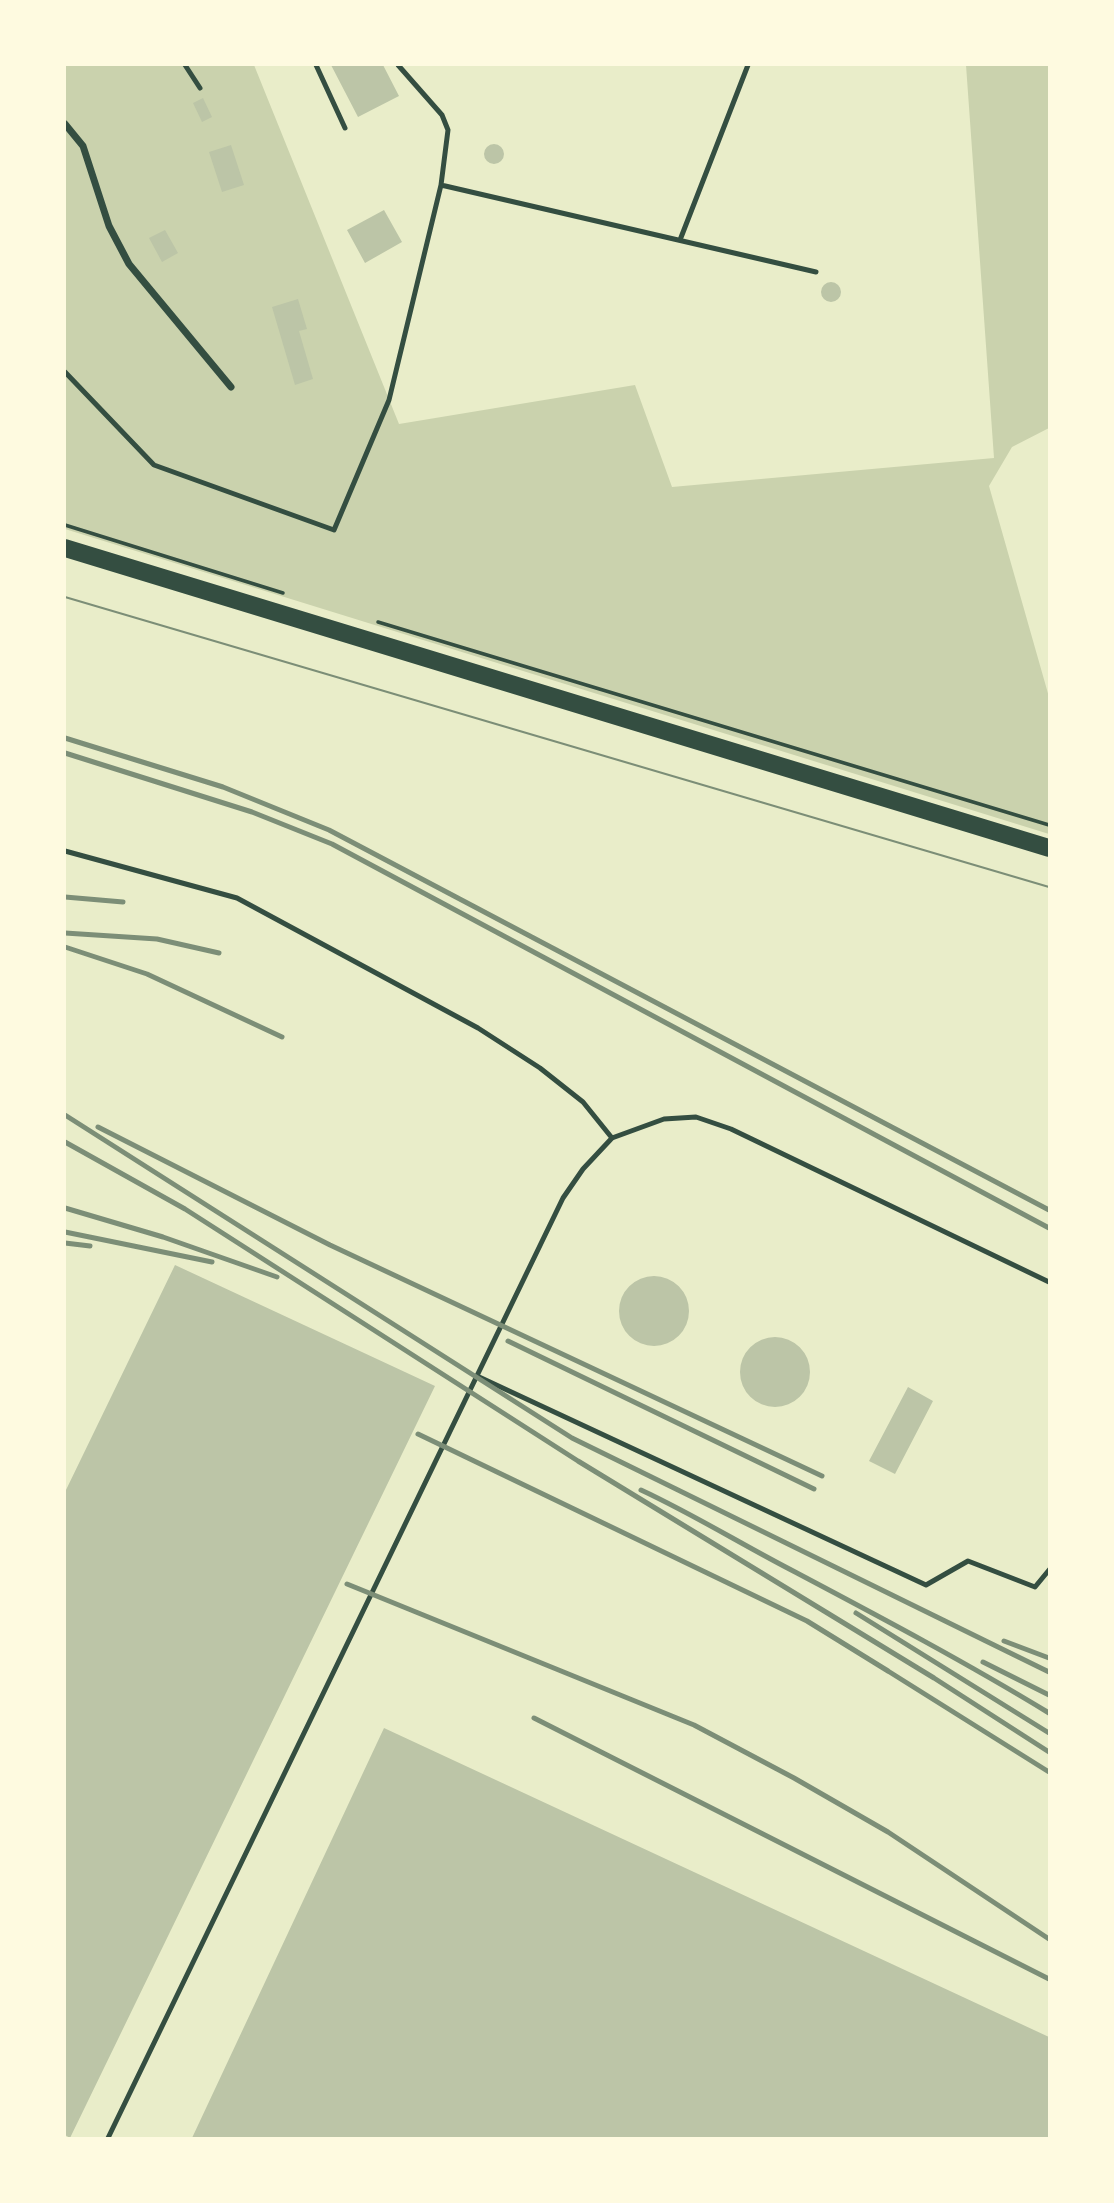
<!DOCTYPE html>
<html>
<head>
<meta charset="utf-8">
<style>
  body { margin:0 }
  #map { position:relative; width:1114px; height:2203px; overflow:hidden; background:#e9edc9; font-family:Manrope,sans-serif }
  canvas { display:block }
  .frame { position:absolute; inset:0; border:66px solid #fefae0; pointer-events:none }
</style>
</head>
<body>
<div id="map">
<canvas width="1114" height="2203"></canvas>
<div class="frame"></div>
</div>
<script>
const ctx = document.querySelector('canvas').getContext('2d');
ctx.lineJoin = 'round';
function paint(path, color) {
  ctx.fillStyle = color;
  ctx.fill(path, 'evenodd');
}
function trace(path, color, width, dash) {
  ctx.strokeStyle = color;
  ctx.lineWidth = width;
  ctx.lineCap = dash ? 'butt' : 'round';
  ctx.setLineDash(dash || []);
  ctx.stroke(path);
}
const green = new Path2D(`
  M 65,65 L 254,65 L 399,424 L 635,385 L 672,487 L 994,458 L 966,65 L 1049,65 L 1049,428 L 1012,447 L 989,486 L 1049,697 L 1049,834 L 65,529 Z`);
const building = new Path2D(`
  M 331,65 L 383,65 L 399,96 L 358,117 Z
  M 203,98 L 212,117 L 202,122 L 193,103 Z
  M484 154a10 10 0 1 1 20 0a10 10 0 1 1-20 0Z
  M 231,145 L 244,185 L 222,192 L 209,152 Z
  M 384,210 L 402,242 L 365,263 L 347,230 Z
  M 165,230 L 178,253 L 162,262 L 149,238 Z
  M821 292a10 10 0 1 1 20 0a10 10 0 1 1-20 0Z
  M 298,299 L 307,329 L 299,331 L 313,379 L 295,385 L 272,307 Z
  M 175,1265 L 435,1386 L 70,2138 L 65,2135 L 65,1492 Z
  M619 1311a35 35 0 1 1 70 0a35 35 0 1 1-70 0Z
  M740 1372a35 35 0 1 1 70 0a35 35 0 1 1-70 0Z
  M 908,1387 L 933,1401 L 895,1474 L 869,1461 Z
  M 384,1728 L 1049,2037 L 1049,2138 L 192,2138 Z`);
const path = new Path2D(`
  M 65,525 L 283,593
  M 378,622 L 1049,825`);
const service = new Path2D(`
  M 185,65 L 200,88
  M 316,65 L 345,128
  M 441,185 L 816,272
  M 680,240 L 748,65
  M 65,372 L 154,465 L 334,530 L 389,400 L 441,185 L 448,130 L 442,115 L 398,65
  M 65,851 L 237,898 L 478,1028 L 540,1068 L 583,1102 L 612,1138
  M 477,1376 L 926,1585 L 968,1561 L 1035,1587 L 1049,1570
  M 108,2138 L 563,1198 L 583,1169 L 612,1138 L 664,1119 L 696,1117 L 731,1129 L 1049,1282`);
const minor = new Path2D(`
  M 65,124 L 83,146 L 109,226 L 129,264 L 231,387`);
const primary = new Path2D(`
  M 65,548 L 1049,848`);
const tram = new Path2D(`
  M 65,597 L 1049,887`);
const rail = new Path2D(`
  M 65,738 L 223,787 L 329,830 L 1049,1210
  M 65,753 L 252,812 L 332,844 L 1049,1228
  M 65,897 L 123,902
  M 65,933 L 157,939 L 219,953
  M 65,947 L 147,974 L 282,1037
  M 65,1115 L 572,1438 L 1049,1672
  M 98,1127 L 330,1245 L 822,1476
  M 65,1142 L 185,1209 L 578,1461 L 934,1678 L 1049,1752
  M 65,1208 L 163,1237 L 277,1277
  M 65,1232 L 212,1262
  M 65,1243 L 90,1246
  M 508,1341 L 814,1489
  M 418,1434 L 807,1621 L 888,1671
  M 641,1490 C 695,1515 744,1546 797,1573 C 882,1618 967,1663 1049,1713
  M 347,1584 L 694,1725 L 794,1778 L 888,1832 L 1049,1939
  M 856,1613 L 1049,1733
  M 1004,1641 L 1049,1658
  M 983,1662 L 1049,1695
  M 880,1666 L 1049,1772
  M 534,1718 L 1049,1979`);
paint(green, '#cad2ad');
paint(building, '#bcc5a7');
trace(path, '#344e41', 3.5);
trace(service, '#344e41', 5);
trace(minor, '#344e41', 7);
trace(primary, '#344e41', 18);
trace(tram, '#7c8e77', 2);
trace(rail, '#7c8e77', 5);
</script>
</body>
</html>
